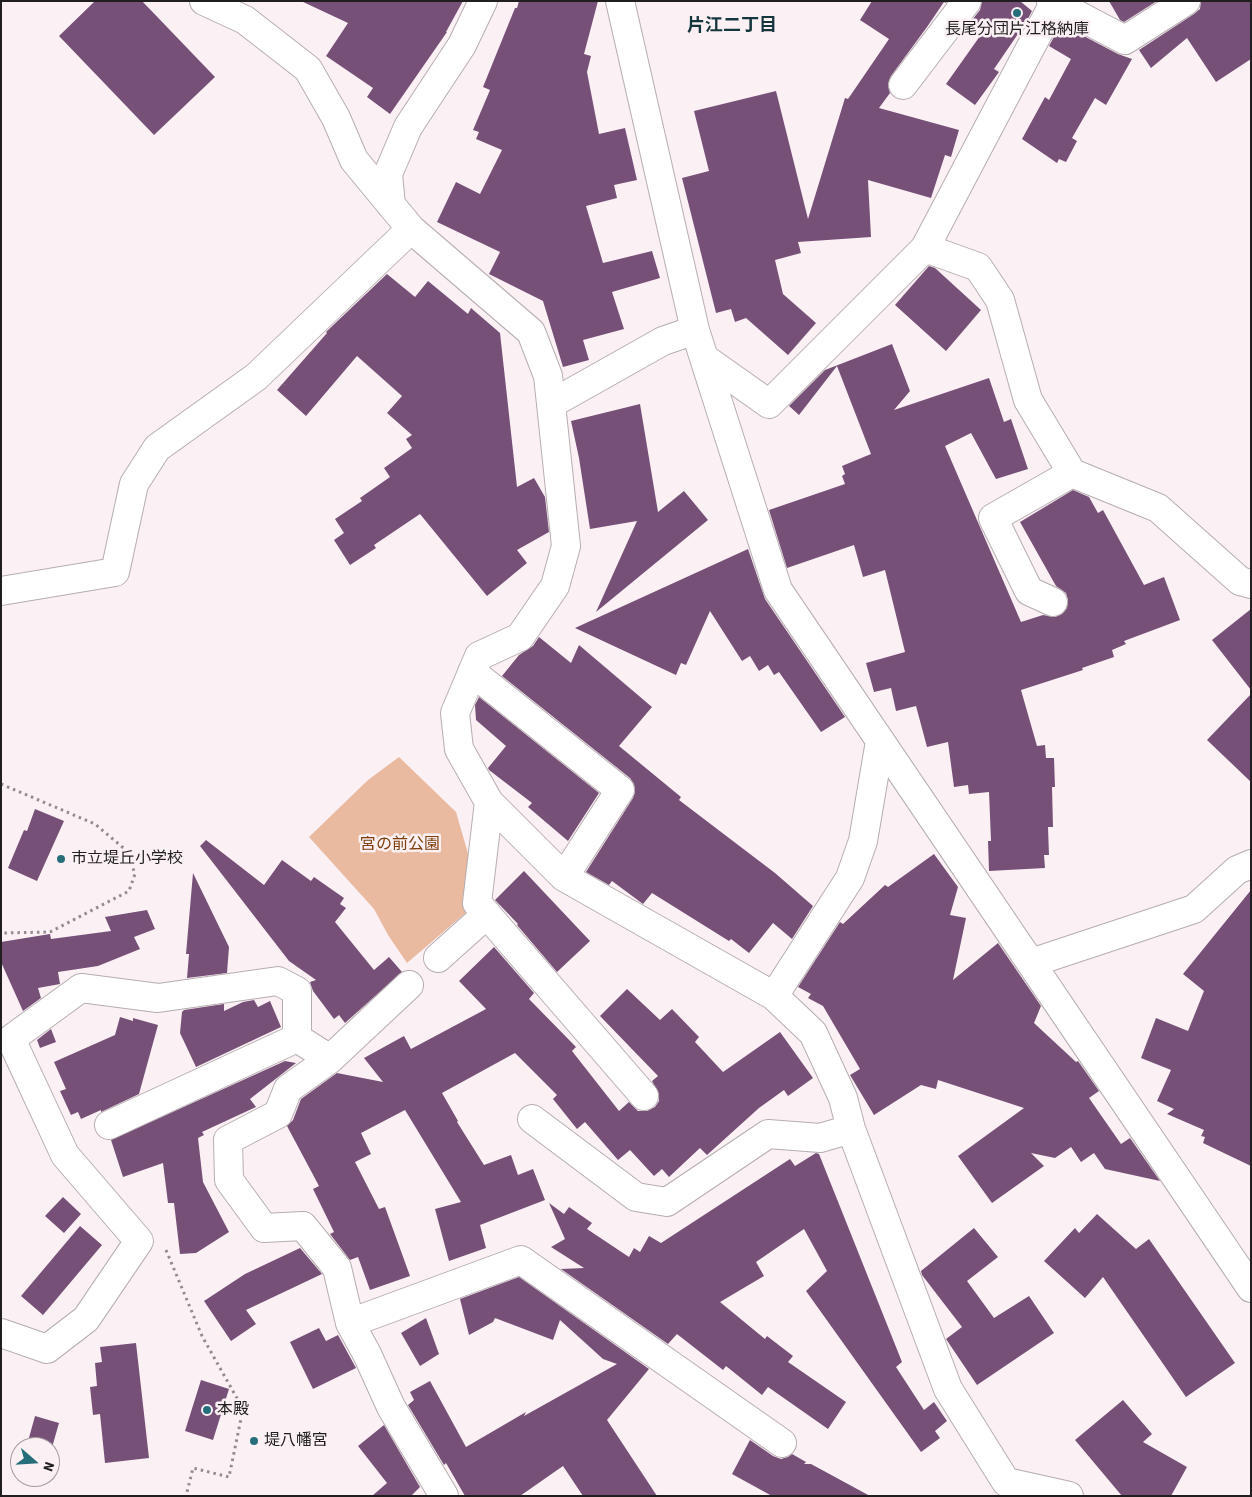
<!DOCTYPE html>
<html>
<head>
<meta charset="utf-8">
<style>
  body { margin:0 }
  #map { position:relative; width:1252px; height:1497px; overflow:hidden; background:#fbf1f5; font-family:"Source Sans 3",sans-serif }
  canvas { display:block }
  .frame { position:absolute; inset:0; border:2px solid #211e1f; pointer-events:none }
  .north { position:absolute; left:10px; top:1437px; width:50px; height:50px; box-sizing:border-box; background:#fbf1f5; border:1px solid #a49d9f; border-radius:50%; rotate:109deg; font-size:14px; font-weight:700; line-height:20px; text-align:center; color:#211e1f }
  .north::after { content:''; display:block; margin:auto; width:18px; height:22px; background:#266e7a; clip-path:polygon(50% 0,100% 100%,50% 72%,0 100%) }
</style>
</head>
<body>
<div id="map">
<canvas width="1252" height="1497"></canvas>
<div class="frame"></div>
<div class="north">N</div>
</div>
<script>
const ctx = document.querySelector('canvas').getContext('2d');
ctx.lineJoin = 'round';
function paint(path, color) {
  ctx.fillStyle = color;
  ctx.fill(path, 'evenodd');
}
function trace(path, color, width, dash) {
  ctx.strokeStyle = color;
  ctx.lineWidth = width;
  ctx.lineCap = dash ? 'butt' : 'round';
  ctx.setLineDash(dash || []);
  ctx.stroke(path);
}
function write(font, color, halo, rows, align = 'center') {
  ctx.font = font + ' "Source Sans 3","Noto Sans JP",sans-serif';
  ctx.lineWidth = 5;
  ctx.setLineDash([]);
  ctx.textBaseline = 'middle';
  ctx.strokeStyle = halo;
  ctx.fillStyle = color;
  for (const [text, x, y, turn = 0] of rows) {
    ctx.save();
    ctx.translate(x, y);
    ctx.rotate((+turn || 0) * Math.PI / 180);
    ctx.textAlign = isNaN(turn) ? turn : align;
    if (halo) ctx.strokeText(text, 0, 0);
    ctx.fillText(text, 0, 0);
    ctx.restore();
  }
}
const green = new Path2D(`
  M 399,757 L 456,812 L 471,864 L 469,910 L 407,963 L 388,935 L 374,909 L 309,837 L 368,780 Z`);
const building = new Path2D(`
  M 95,1 L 142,1 L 215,77 L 154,135 L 59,36 Z
  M 301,1 L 463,1 L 446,32 L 447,32 L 390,114 L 367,97 L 373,88 L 326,56 L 348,23 Z
  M 519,1 L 598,1 L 584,54 L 591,56 L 587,72 L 599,134 L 625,128 L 637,180 L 614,185 L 617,198 L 586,206 L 603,263 L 652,251 L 660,278 L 612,292 L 624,329 L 583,340 L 589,360 L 563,367 L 543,301 L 489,274 L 500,252 L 437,222 L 456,182 L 480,194 L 502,150 L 476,139 L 479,132 L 473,130 L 490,90 L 483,87 L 515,8 L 517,8 Z
  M 872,1 L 947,1 L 946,3 L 944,2 L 927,27 L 891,76 L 888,84 L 890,93 L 879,108 L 959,130 L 951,157 L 945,155 L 931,198 L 868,180 L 871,237 L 798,242 L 801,253 L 775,260 L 783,294 L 816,323 L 788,355 L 746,318 L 735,322 L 731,309 L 716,313 L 682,178 L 709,171 L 694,111 L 776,91 L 808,219 L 845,98 L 848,99 L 889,39 L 860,20 Z
  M 982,1 L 1020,1 L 1032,11 L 1021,32 L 1020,31 L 994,69 L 999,72 L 975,105 L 946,84 L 985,29 L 972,20 L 980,10 Z
  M 1109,1 L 1157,1 L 1124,22 L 1120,20 Z
  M 1201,1 L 1251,1 L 1251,59 L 1216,82 L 1187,38 L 1151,68 L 1139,50 L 1194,14 L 1200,9 Z
  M 1061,24 L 1118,54 L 1132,59 L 1106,105 L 1095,98 L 1072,138 L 1077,141 L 1066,162 L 1059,159 L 1057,163 L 1022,139 L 1045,97 L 1049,100 L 1071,59 L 1049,46 Z
  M 929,266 L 935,268 L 981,310 L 946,351 L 895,305 Z
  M 387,274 L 415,297 L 428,281 L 468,314 L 471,308 L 500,333 L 517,487 L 534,478 L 545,497 L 549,532 L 517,550 L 527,563 L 487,596 L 420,514 L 374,545 L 376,548 L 350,565 L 334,540 L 344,533 L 335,519 L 362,501 L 360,498 L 390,477 L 384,468 L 412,448 L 406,439 L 412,435 L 387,413 L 402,396 L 357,356 L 306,416 L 277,390 L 327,333 L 326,332 Z
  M 892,344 L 910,391 L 894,410 L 989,378 L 1004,422 L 1011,419 L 1028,469 L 996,479 L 971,433 L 945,446 L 1021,622 L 1043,615 L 1055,617 L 1062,614 L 1067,608 L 1068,600 L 1066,593 L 1056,586 L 1020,522 L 1073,490 L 1089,497 L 1098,513 L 1103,510 L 1144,585 L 1164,577 L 1180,620 L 1124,641 L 1126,644 L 1112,650 L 1114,657 L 1082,668 L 1083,670 L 1021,690 L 1037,746 L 1045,745 L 1046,758 L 1054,758 L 1055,787 L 1052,787 L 1053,827 L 1048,827 L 1049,855 L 1044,855 L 1045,868 L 989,871 L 988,841 L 991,841 L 989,792 L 969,794 L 968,785 L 954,787 L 948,742 L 927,747 L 916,706 L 896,711 L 891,688 L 874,692 L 866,663 L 905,652 L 885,570 L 863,577 L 854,545 L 787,568 L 769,510 L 845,484 L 842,476 L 845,474 L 842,466 L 871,454 L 837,366 L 799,415 L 789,406 L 825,370 Z
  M 640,404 L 658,512 L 684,491 L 708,520 L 596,612 L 637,521 L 590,529 L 579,458 L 571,421 Z
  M 748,549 L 765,599 L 845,717 L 821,732 L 779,672 L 774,675 L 768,665 L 759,671 L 750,656 L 742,661 L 710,611 L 686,665 L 681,663 L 676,675 L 575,628 Z
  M 1251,609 L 1251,690 L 1212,640 Z
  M 539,637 L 571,663 L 579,645 L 652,707 L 619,746 L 681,797 L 679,800 L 775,873 L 813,906 L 792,939 L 773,923 L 749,953 L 731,939 L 729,941 L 652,893 L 643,904 L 612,881 L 609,885 L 586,872 L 633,798 L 635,792 L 634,784 L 630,778 L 502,676 L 519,655 L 533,646 Z
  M 1251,694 L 1251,782 L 1207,740 Z
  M 479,697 L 599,793 L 568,841 L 528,807 L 532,803 L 489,770 L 488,768 L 506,746 L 476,720 L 475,705 Z
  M 35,809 L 64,821 L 37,881 L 8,868 L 24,830 L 27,831 Z
  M 206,840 L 264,885 L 282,860 L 311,881 L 314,877 L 344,898 L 340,904 L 346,908 L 335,922 L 374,970 L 389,957 L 402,972 L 345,1023 L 339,1015 L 334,1019 L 313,991 L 310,982 L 316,980 L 289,961 L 200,846 Z
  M 934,854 L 958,887 L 950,915 L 966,918 L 953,980 L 998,943 L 1041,1006 L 1034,1023 L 1076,1062 L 1078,1061 L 1099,1091 L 1089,1098 L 1121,1144 L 1130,1138 L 1160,1181 L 1105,1169 L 1094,1153 L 1081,1162 L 1071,1147 L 1055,1158 L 1031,1153 L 1044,1166 L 992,1203 L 958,1156 L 1024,1108 L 938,1080 L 936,1089 L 921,1085 L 874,1115 L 850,1075 L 860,1069 L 823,1006 L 808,998 L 811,994 L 798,987 L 840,922 L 843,924 L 885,885 L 888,887 Z
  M 524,871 L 590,941 L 557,972 L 517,925 L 518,924 L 495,900 Z
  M 193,873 L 229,947 L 227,973 L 187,978 L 189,954 L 186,954 Z
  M 1251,890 L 1251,1166 L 1203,1143 L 1205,1137 L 1201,1136 L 1204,1130 L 1167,1114 L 1174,1109 L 1157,1101 L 1171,1070 L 1141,1058 L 1156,1018 L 1188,1031 L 1204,991 L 1183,974 Z
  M 147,910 L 155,929 L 134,937 L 140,949 L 98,966 L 58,972 L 60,984 L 38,988 L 41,998 L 23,1011 L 1,962 L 1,942 L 50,934 L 51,939 L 111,931 L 105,917 Z
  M 494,947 L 534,993 L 529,999 L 576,1047 L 572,1051 L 619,1111 L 629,1102 L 638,1111 L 647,1111 L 655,1107 L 659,1101 L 659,1094 L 652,1081 L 658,1076 L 600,1016 L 627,989 L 660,1020 L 672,1009 L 699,1037 L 695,1042 L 723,1072 L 780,1032 L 813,1078 L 788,1096 L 784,1090 L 759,1108 L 707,1155 L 700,1148 L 669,1177 L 662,1169 L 654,1176 L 630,1150 L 618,1160 L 585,1122 L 577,1129 L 553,1099 L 557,1095 L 515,1053 L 442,1093 L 458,1121 L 457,1122 L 484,1165 L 511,1155 L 518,1175 L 533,1169 L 545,1200 L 480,1225 L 486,1248 L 449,1261 L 435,1209 L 461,1202 L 405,1110 L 361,1133 L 371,1154 L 355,1162 L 379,1209 L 385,1207 L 410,1276 L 370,1290 L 358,1257 L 350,1260 L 330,1234 L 334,1232 L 313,1189 L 319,1186 L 287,1126 L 293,1120 L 301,1099 L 337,1073 L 383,1082 L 364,1058 L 404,1036 L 411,1049 L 486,1009 L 459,981 Z
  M 254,1000 L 258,1007 L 270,1001 L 281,1027 L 196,1067 L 180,1033 L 182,1012 L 184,1010 L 224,1004 L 224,1011 L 243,1002 Z
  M 120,1017 L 133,1021 L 133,1018 L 158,1025 L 139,1094 L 101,1112 L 101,1110 L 81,1119 L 78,1112 L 71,1115 L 60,1091 L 66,1089 L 54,1062 L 115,1035 Z
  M 51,1029 L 56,1042 L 40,1048 L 37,1040 Z
  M 285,1061 L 296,1063 L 250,1099 L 256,1107 L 202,1132 L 204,1135 L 198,1138 L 203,1182 L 229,1232 L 196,1253 L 180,1254 L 174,1203 L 168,1203 L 163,1163 L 123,1177 L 111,1140 Z
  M 816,1153 L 819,1154 L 902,1362 L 896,1367 L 924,1410 L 934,1402 L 947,1421 L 935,1431 L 940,1438 L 921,1452 L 806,1291 L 827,1271 L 804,1229 L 756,1262 L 764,1276 L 720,1302 L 765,1339 L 767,1336 L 793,1356 L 788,1362 L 846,1402 L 828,1429 L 768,1387 L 762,1395 L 726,1366 L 723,1370 L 677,1334 L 668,1344 L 561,1269 L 584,1268 L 551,1247 L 565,1239 L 549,1203 L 564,1214 L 569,1207 L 592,1223 L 587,1229 L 629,1257 L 634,1248 L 640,1252 L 649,1236 L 661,1243 L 790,1159 L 795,1166 Z
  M 63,1197 L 81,1214 L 64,1233 L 45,1216 Z
  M 1097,1214 L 1136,1249 L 1149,1239 L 1235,1363 L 1186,1397 L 1103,1277 L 1085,1298 L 1044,1261 L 1075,1228 L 1079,1233 Z
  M 80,1226 L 102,1245 L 43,1315 L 21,1296 Z
  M 974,1228 L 998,1257 L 967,1281 L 994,1318 L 1029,1296 L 1054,1333 L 977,1385 L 946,1339 L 962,1327 L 922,1275 L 921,1271 Z
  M 300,1248 L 322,1274 L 246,1310 L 256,1324 L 231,1341 L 204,1301 L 245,1274 Z
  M 519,1277 L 649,1369 L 607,1420 L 657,1496 L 583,1496 L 563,1466 L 520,1496 L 465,1496 L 446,1463 L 444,1465 L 408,1405 L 414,1400 L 410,1392 L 430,1381 L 466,1447 L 526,1412 L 524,1416 L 617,1364 L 603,1359 L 560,1320 L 553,1340 L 495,1318 L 493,1322 L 469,1335 L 460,1299 Z
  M 426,1318 L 439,1354 L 420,1366 L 401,1333 Z
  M 319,1328 L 326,1341 L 338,1335 L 356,1368 L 313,1389 L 290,1342 Z
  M 136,1343 L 149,1458 L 105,1463 L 100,1414 L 93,1415 L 90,1387 L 97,1386 L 95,1363 L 102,1362 L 100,1347 Z
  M 201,1380 L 229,1389 L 213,1440 L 185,1431 Z
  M 1123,1400 L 1152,1434 L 1143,1442 L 1187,1467 L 1171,1496 L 1122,1496 L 1075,1440 Z
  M 35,1416 L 59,1423 L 51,1451 L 50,1447 L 35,1447 L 27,1445 Z
  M 384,1425 L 420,1487 L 411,1496 L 372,1496 L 387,1483 L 358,1446 Z
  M 750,1440 L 773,1456 L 781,1459 L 788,1457 L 792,1454 L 806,1462 L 804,1464 L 811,1464 L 870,1496 L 772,1496 L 732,1474 Z`);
const path = new Path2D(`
  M 1,784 L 95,824 L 127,851 L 135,874 L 129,891 L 50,932 L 1,933
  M 166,1250 L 202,1336 L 243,1409 L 229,1477 L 193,1468 L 186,1496`);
const minor = new Path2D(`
  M 204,1 L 245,20 L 308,69 L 336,118 L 354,160 L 411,229
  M 620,1 L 695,330 L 778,590 L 1251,1288
  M 1051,1 L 1125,40 L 1186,1
  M 903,85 L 967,1
  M 391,205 L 388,174 L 408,127 L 462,45 L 483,1
  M 925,248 L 1054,3
  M 704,358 L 769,404 L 925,248 L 978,267 L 1000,300 L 1028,400 L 1072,473 L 1158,508 L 1240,581 L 1251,584
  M 1,591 L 115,572 L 134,484 L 157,448 L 256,377 L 411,229 L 531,332 L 548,376 L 551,404
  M 1053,602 L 1029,591 L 993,518 L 1072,473
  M 472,672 L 620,790 L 564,877
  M 489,802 L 564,877 L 774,996 L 813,1033 L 843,1098 L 851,1129 L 948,1389 L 1006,1482 L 1069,1496
  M 438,958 L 487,914
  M 1031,963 L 1194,909 L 1237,870 L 1251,864
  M 774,996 L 850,878 L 863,841 L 880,741
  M 330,1059 L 288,1089 L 278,1114 L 228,1140 L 229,1180 L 264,1228 L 303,1226 L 337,1268 L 350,1323 L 367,1354 L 391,1407 L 444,1496
  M 644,1096 L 477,903 L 489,802 L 459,749 L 455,713 L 479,656 L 520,637 L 555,586 L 566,546 L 551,404 L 663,341 L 695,330
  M 532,1119 L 636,1197 L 667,1202 L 768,1134 L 820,1138 L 851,1129
  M 109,1125 L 297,1038
  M 350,1323 L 521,1260 L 782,1443
  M 1,1333 L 47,1349 L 86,1319 L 139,1241 L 65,1155 L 11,1039 L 81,988 L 158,998 L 278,981 L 297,991 L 297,1038 L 330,1059 L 409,985`);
const markers = [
  [1017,13,5,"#266e7a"],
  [61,859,5,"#266e7a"],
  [207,1410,5,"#266e7a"],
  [254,1441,5,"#266e7a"]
];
const poiNames = [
  ["長尾分団片江格納庫",1017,30,"center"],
  ["市立堤丘小学校",71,859],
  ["本殿",217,1410],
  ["堤八幡宮",264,1441]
];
const parkNames = [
  ["宮の前公園",400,845]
];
const neighbourhoodNames = [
  ["片江二丁目",732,27]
];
paint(green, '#e9baa0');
paint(building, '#775078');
trace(minor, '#b6adb0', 30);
trace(path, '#928c8e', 3, [2.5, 4]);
trace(minor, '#fff', 28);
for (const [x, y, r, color] of markers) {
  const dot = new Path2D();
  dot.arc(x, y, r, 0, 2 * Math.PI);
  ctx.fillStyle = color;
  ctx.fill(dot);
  trace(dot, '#fbf1f5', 2);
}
write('16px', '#211e1f', '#fbf1f5', poiNames, 'left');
write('16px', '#7f3c08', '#fbf1f5', parkNames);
write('bold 18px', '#14353b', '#fbf1f5', neighbourhoodNames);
</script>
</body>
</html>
